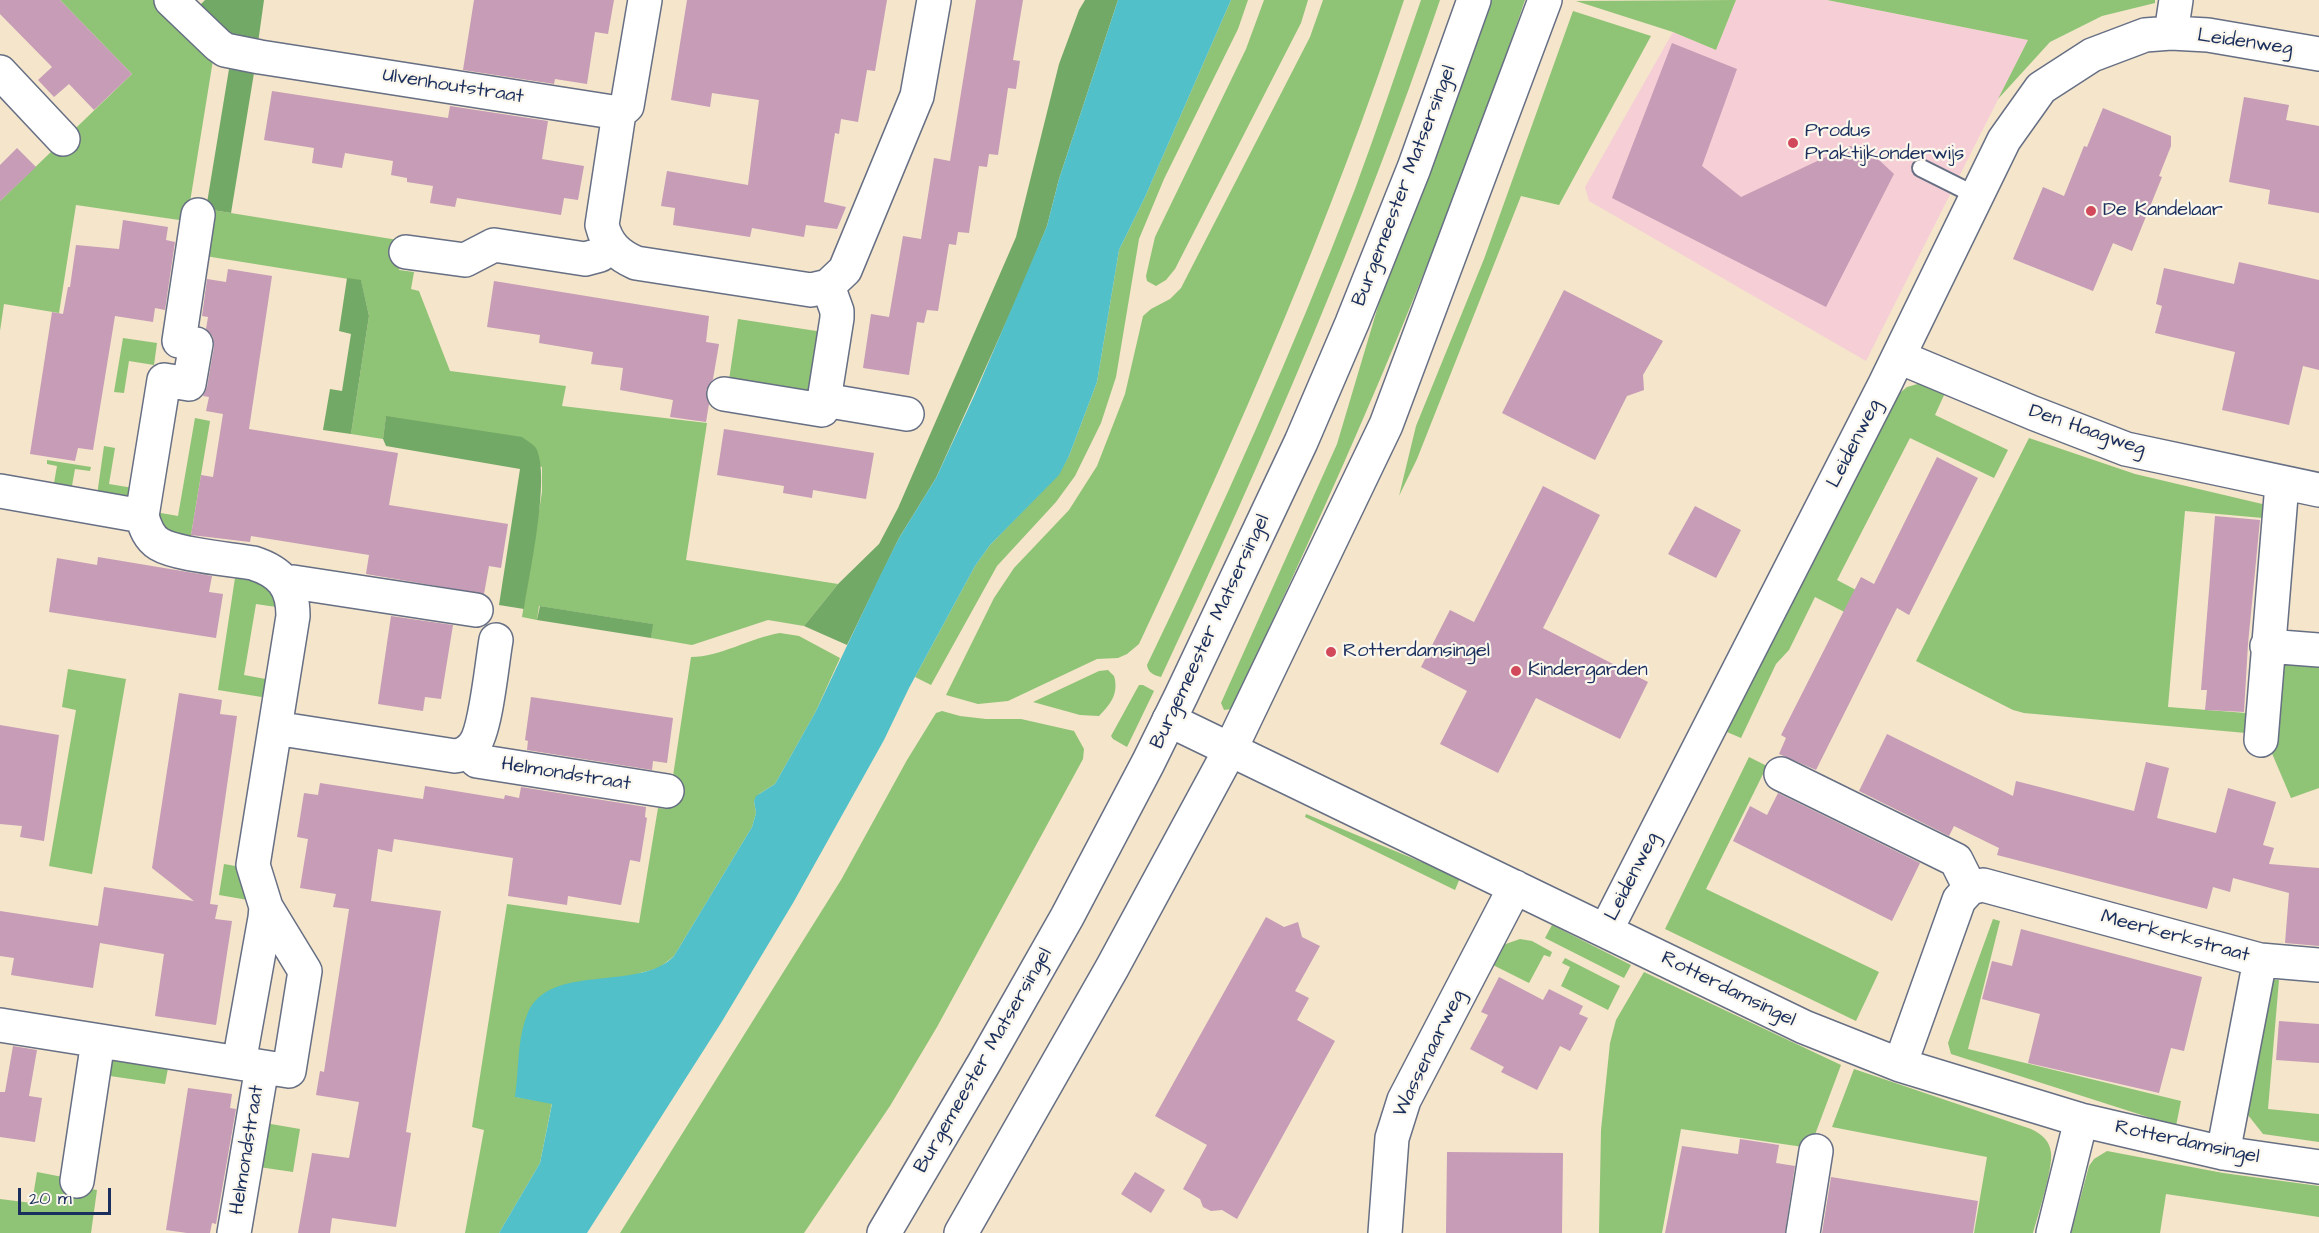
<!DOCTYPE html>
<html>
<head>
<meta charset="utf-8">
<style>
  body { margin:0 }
  #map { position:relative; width:2319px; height:1233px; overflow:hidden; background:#f4e5cb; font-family:"Architects Daughter",sans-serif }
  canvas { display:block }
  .scale { position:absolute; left:18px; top:1188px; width:93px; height:27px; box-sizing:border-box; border:3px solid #1b2f5e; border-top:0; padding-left:8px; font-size:18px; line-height:21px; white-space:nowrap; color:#1b2f5e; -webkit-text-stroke:4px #fbf7ec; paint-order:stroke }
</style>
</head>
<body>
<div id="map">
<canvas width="2319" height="1233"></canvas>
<div class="scale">20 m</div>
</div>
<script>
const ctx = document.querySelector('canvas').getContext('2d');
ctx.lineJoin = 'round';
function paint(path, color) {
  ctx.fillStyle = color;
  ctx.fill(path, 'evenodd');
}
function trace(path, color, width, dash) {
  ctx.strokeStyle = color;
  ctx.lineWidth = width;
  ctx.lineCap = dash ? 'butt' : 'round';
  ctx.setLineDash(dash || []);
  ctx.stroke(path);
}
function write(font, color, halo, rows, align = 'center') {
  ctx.font = font + ' "Architects Daughter",sans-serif';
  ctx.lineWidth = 4.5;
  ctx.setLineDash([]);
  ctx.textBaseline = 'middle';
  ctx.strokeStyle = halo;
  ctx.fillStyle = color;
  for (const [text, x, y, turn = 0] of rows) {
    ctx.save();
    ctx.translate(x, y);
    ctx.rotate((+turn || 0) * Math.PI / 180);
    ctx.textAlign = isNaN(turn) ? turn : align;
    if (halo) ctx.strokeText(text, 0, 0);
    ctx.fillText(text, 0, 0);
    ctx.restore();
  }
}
const built = new Path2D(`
  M 1736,0 L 1827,0 L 2028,40 L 1866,361 L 1589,201 L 1585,187 L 1673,32 L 1716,50 Z`);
const green = new Path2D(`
  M 60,0 L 157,0 L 213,60 L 190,202 L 193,222 L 76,205 L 59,313 L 4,304 L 0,331 L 0,201 L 132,74 Z
  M 1231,0 L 1248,0 L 1238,29 L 1164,179 L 1139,239 L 1116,377 L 1101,423 L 1075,476 L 1056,502 L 997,566 L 931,685 L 915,677 L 975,566 L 990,545 L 1058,475 L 1069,456 L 1097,382 L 1119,250 L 1145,197 Z
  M 1264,0 L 1308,0 L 1301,23 L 1175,269 L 1166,280 L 1156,286 L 1147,281 L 1146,276 L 1155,237 L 1246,49 Z
  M 1323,0 L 1404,0 C 1331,221 1238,434 1139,644 L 1127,654 L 1118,658 L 1097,659 L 1008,701 L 978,704 L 946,695 L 994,598 L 1014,568 L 1069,510 L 1097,466 L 1125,394 L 1143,316 L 1151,309 L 1170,299 L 1181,288 L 1310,37 Z
  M 1421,0 L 1440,0 C 1361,232 1265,456 1161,677 C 1154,675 1148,673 1147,665 C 1222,509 1293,351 1355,189 C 1378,127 1399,63 1421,0 Z
  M 1490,0 L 1525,0 C 1448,229 1353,450 1250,669 L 1231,709 L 1224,710 L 1221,703 L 1337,444 L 1379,303 L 1447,125 Z
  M 1736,0 L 1716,50 L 1673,32 L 1576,1 Z
  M 1827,0 L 2155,0 L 2155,3 L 2102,16 L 2050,42 L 1998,99 L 2028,40 Z
  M 1573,11 L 1651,36 L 1559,205 L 1521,196 L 1417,459 L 1399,496 L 1416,426 L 1484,259 Z
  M 206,209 L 404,241 L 399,270 L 414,272 L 411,289 L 419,291 L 450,371 L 566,386 L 562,406 L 707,423 L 686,560 L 838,584 L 804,626 L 768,620 L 692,645 L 651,638 L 652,624 L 539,606 L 537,620 L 522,617 L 542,492 L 542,467 L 386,417 L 383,439 L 351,434 L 369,316 L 361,281 L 199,255 Z
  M 738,319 L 823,332 L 813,393 L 729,380 Z
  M 123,338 L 157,343 L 154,365 L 129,361 L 124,393 L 114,392 Z
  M 1921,383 L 1945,393 L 1935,415 L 2008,450 L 1994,478 L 1910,438 L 1837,580 L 1877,601 L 1866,623 L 1815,597 L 1789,650 L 1776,664 L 1741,738 L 1727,732 L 1895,397 L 1907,387 Z
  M 195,418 L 210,421 L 190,541 L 163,534 L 155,512 L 178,516 Z
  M 2029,438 L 2135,474 L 2275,507 L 2274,519 L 2185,511 L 2168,707 L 2259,714 L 2257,734 L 2024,713 L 2013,710 L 1916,661 Z
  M 104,446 L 115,448 L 109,484 L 133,488 L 127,497 L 97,495 Z
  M 47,460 L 91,467 L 90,471 L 75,469 L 71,491 L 53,489 L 57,466 L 47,464 Z
  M 235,578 L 271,584 L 283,608 L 256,604 L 244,675 L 271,680 L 268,698 L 218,690 Z
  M 780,633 L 799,636 L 840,658 L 816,711 L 775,784 L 759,794 L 754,801 L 756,813 L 752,827 L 674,956 L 659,968 L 640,973 L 518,1079 L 516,1097 L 552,1103 L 540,1163 L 499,1233 L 465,1233 L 484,1130 L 472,1127 L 507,904 L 639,923 L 658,808 L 668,809 L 691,657 C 720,657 750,638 780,633 Z
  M 2272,651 L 2319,654 L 2319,788 L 2291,798 L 2265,737 Z
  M 68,669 L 126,679 L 92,874 L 49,866 L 76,710 L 62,707 Z
  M 1108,670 L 1114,676 C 1119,693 1111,704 1099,716 L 1080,715 L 1033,702 L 1099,671 Z
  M 1139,685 L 1143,685 L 1154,691 L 1127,747 L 1113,739 L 1111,736 Z
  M 942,711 L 960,716 L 986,719 L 1021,719 L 1074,731 L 1084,749 L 1083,759 L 937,1027 L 890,1106 L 804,1233 L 620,1233 L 841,880 L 907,760 L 936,713 Z
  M 1749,757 L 1767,766 L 1706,889 L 1879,972 L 1856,1021 L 1665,929 Z
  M 1306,814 L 1460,878 L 1455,890 L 1305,817 Z
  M 224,864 L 241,867 L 254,901 L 219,895 Z
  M 1993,919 L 2000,921 L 1968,1049 L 2181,1101 L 2176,1126 L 1951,1054 L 1948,1043 Z
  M 1552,925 L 1631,965 L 1624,978 L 1545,938 Z
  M 1520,939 L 1532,941 L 1552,952 L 1550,957 L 1544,955 L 1529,983 L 1491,964 L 1503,945 Z
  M 1565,958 L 1620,986 L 1608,1010 L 1561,986 L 1570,967 L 1562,963 Z
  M 1644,972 L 1841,1065 L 1810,1148 L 1681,1129 L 1662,1233 L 1599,1233 L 1601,1130 L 1610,1043 L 1616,1020 Z
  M 2266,979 L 2279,980 L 2268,1109 L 2319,1114 L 2319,1142 L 2263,1134 L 2248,1115 L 2250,1101 L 2244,1096 Z
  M 108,1058 L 169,1063 L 165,1084 L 103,1075 Z
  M 1854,1069 L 2031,1129 C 2042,1134 2050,1141 2051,1153 C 2053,1168 2038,1215 2033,1233 L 1974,1233 L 1987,1157 L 1832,1127 Z
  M 265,1123 L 300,1129 L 293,1172 L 259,1167 Z
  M 2107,1151 L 2223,1173 L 2319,1186 L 2319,1217 L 2166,1194 L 2160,1233 L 2071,1233 L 2089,1166 L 2094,1159 Z
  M 37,1172 L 68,1178 L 68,1185 L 97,1190 L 91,1233 L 0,1233 L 0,1199 L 32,1203 Z`);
const forest = new Path2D(`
  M 205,0 L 264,0 L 258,43 L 233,36 L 221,28 L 200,5 Z
  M 1085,0 L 1118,0 L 1059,179 L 1047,226 L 1021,289 L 936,478 L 899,538 L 847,645 L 804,626 L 838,584 L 879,544 L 898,508 L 1016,237 L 1059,64 L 1079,10 Z
  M 229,69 L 254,73 L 231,213 L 206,209 Z
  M 347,278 L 361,280 L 369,316 L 351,434 L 323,430 L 330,389 L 342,391 L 351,334 L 339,331 Z
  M 386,416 L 522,437 C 526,440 533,444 536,448 C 551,476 529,575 524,609 L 499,605 L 520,469 L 386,446 L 383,439 Z
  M 540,606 L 653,624 L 651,638 L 537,620 Z`);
const water = new Path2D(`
  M 1118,0 L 1231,0 L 1145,197 L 1119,250 L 1097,382 L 1069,456 L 1059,475 L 990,545 L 975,566 L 909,688 L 884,740 L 793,903 L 721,1023 L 587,1233 L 499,1233 L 540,1163 L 552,1104 L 515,1097 C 519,1071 517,1040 527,1015 C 547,961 639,993 674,956 L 752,827 L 756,813 L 754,801 L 756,796 L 775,784 L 816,711 L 881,574 L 899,538 L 936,478 L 975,394 L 1047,226 L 1059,179 Z`);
const building = new Path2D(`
  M 0,0 L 60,0 L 132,74 L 94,110 L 69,84 L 54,97 L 38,80 L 52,67 L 0,14 Z
  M 474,0 L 614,0 L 608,34 L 595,32 L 587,84 L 555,79 L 554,84 L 463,70 Z
  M 687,0 L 887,0 L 875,71 L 867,70 L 858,122 L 841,119 L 839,134 L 835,133 L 824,202 L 846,207 L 837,229 L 806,225 L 804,237 L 752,228 L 750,237 L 673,225 L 675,208 L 661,206 L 667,171 L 748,185 L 759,100 L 712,93 L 710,107 L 671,100 Z
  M 976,0 L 1023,0 L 1013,60 L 1020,61 L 1016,89 L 1008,88 L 998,155 L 989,154 L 987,167 L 979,166 L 969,233 L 958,232 L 956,245 L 949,244 L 938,311 L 927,310 L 924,323 L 917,322 L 909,375 L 863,368 L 871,314 L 889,317 L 903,236 L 921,239 L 934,158 L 950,161 Z
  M 1672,43 L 1737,69 L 1702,166 L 1741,197 L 1849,146 L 1860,148 L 1879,160 L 1894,174 L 1826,307 L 1612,198 Z
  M 272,91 L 448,118 L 450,106 L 548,121 L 542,159 L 584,166 L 578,200 L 564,198 L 561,215 L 457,198 L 455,207 L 430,203 L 433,186 L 407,182 L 407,178 L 391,175 L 393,161 L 345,153 L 342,168 L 312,163 L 314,148 L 264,140 Z
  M 2244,97 L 2289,105 L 2286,120 L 2319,126 L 2319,213 L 2268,204 L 2270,190 L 2229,182 Z
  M 2103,108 L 2171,136 L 2171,146 L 2159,176 L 2162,177 L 2132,251 L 2113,243 L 2093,291 L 2013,259 L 2043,187 L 2064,196 L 2084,146 L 2087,147 Z
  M 17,148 L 36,167 L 0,201 L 0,165 Z
  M 123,220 L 168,227 L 166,240 L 175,242 L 165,310 L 155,308 L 153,322 L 115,316 L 93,450 L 78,448 L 75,461 L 30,454 L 52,312 L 63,314 L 68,287 L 70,287 L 76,245 L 119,249 Z
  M 2239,262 L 2319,280 L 2319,370 L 2303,366 L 2289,425 L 2222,410 L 2235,352 L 2155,333 L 2162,306 L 2156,304 L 2164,268 L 2234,284 Z
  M 228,269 L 272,276 L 249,429 L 398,453 L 389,505 L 508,524 L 501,568 L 489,566 L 484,594 L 366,574 L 369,555 L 251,536 L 250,542 L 191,535 L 201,475 L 213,477 L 223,414 L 206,411 L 209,397 L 203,396 L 207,387 L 214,347 L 213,337 L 206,329 L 208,317 L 202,316 L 207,279 L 226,282 Z
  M 494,281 L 709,316 L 706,342 L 719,344 L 713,379 L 706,390 L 709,404 L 706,422 L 670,417 L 673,400 L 620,390 L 623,368 L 591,364 L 593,352 L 539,343 L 540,335 L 487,327 Z
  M 1564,290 L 1663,341 L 1643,375 L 1644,390 L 1627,396 L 1595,460 L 1502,413 Z
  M 724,429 L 874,453 L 866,499 L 813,490 L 812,498 L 783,493 L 784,486 L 717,475 Z
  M 1937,457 L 1978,478 L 1909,615 L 1897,608 L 1816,770 L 1779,754 L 1786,738 L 1781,735 L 1861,577 L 1874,584 Z
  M 1543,486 L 1600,515 L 1543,628 L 1648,682 L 1620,739 L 1536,698 L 1498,773 L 1440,744 L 1467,691 L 1421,667 L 1450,610 L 1474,622 Z
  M 1695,506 L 1741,530 L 1716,578 L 1668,554 Z
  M 2215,516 L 2260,520 L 2248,644 L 2244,712 L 2205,710 L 2207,690 L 2201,690 Z
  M 98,557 L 212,576 L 209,592 L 223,594 L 216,638 L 49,612 L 57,558 L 97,565 Z
  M 391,616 L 453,625 L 441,699 L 425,697 L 423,711 L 378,704 Z
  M 179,693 L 222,700 L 220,714 L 237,716 L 210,904 L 218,905 L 215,919 L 232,921 L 216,1025 L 155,1016 L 164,954 L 100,943 L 93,988 L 11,975 L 14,958 L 0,956 L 0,911 L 98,926 L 104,887 L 194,901 L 152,868 Z
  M 531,697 L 673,718 L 667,763 L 653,761 L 652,770 L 527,750 L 528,741 L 525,740 Z
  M 0,725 L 59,735 L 44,841 L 20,837 L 22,826 L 0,824 Z
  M 1887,734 L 2013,796 L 2016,781 L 2134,811 L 2146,762 L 2169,768 L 2157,818 L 2216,833 L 2228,788 L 2276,802 L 2263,845 L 2274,848 L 2269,864 L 2319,868 L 2319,946 L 2285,943 L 2289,893 L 2233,878 L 2230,892 L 2213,887 L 2207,909 L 1997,855 L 1999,848 L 1954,826 L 1949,836 L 1859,791 Z
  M 320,783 L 423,799 L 425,786 L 504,799 L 505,795 L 519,798 L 521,787 L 646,807 L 645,817 L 647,818 L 640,862 L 630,860 L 621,905 L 568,896 L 567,905 L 508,896 L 513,858 L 394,839 L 392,852 L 378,849 L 371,901 L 441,911 L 406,1132 L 411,1133 L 396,1227 L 332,1218 L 330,1233 L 298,1233 L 312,1153 L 349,1158 L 359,1102 L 316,1095 L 320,1071 L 324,1072 L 349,909 L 333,907 L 336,894 L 300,888 L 308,839 L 297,837 L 304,793 L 318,795 Z
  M 1778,793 L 1920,863 L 1892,921 L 1733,841 L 1750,806 L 1767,815 Z
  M 1266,917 L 1284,927 L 1298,922 L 1302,937 L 1320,946 L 1295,991 L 1309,998 L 1297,1020 L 1335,1041 L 1237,1219 L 1222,1210 L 1211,1211 L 1203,1207 L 1200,1199 L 1183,1189 L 1207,1145 L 1155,1116 Z
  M 2021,929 L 2202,977 L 2184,1051 L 2171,1048 L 2159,1093 L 2028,1063 L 2040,1014 L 1982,999 L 1992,961 L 2012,966 Z
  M 1499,977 L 1543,1000 L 1549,989 L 1583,1006 L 1579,1014 L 1588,1018 L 1570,1051 L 1560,1046 L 1537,1090 L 1501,1072 L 1504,1067 L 1470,1049 L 1488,1015 L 1481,1012 Z
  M 2279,1021 L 2319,1024 L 2319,1063 L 2276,1060 Z
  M 13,1046 L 37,1050 L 29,1096 L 42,1098 L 35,1142 L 0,1137 L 0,1092 L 5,1092 Z
  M 188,1088 L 232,1094 L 230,1108 L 236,1109 L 216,1224 L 212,1223 L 210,1233 L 187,1233 L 166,1230 Z
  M 1740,1139 L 1779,1145 L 1776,1163 L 1795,1166 L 1785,1233 L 1665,1233 L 1682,1146 L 1738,1154 Z
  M 1447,1152 L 1563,1153 L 1562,1233 L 1446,1233 Z
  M 1135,1172 L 1165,1190 L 1151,1213 L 1121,1194 Z
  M 1831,1177 L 1978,1201 L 1973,1233 L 1822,1233 Z`);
const lane = new Path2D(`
  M 1921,168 L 1977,196`);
const street = new Path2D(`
  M 171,0 L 218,45 L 225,50 L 260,57 L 619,113
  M 2171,33 L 2176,0
  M 0,72 L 63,139
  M 619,113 L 602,225 C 607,245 618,255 636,263 L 811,290 L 828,286 L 845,270 L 917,96 L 934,0
  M 619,113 L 627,106 L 645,0
  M 406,252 L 465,260 L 494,245 L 585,259 L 600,255 L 610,246
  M 1899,357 L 2033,413 L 2126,449 L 2319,490
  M 724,394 L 822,410 L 824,400 L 907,414
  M 824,400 L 837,318 L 837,311 L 828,286
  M 0,491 L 142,516 L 164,380 L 189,384 L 196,344 L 179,341 L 198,215
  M 142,516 C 145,527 149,538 159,544 C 177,555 230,559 253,563 C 281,572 293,586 293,616 L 253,865 L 266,907 L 265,918 L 239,1063
  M 287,585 L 293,582 L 476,610
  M 2267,646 L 2319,650
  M 1169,720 L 1804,1027 L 1900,1065 L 2081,1120 L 2223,1153 L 2319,1167
  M 275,728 L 455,756 C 463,755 469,752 474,745 C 486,730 492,662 496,640
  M 2261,740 L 2282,484
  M 468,752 L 477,761 L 667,791
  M 1781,774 L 1956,860 L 1970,888
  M 1606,930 L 1885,384 L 2004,140 L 2041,88 L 2092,55 L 2145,35 L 2171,33 L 2208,35 L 2319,54
  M 2260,960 L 2319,965
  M 0,1025 L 289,1071 L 305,971 L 266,907
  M 1900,1065 L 1959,900 L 1970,888 L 1983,885 L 2260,960 L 2223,1153
  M 77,1181 L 98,1041
  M 234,1233 L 262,1067
  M 1385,1233 L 1392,1138 L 1404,1100 L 1515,887
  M 1803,1233 L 1816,1151
  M 2053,1233 L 2081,1120`);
const primary = new Path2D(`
  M 884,1233 L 984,1063 L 1067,917 L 1148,763 L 1181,696 L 1301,442 L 1352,323 L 1414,168 L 1474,0
  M 961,1233 L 1112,968 L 1230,750 L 1386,425 L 1545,0`);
const markers = [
  [1793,143,6,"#d1495b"],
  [2091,211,6,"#d1495b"],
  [1331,652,6,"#d1495b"],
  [1516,671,6,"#d1495b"]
];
const streetNames = [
  ["Leidenweg",2245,43,8],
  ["Ulvenhoutstraat",453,87,9],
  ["Burgemeester Matsersingel",1405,186,-69],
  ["Den Haagweg",2087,431,19],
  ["Leidenweg",1855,444,-63],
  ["Burgemeester Matsersingel",1211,632,-65],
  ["Helmondstraat",566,775,9],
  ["Leidenweg",1633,877,-63],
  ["Meerkerkstraat",2175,937,15],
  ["Rotterdamsingel",1728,990,26],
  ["Wassenaarweg",1430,1054,-64],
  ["Burgemeester Matsersingel",984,1061,-60],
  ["Rotterdamsingel",2187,1143,12],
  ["Helmondstraat",248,1150,-81]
];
const poiNames = [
  ["Produs",1805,132],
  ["Praktijkonderwijs",1805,155],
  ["De Kandelaar",2103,211],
  ["Rotterdamsingel",1343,652],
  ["Kindergarden",1528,671]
];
paint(built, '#f6cfd6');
paint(green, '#8fc375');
paint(forest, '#73a966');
paint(water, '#52c0c8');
paint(building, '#c69cb6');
trace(lane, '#676f84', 20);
trace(street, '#676f84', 36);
trace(primary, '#676f84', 36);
trace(lane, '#fff', 16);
trace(street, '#fff', 33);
trace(primary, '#fff', 33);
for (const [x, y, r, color] of markers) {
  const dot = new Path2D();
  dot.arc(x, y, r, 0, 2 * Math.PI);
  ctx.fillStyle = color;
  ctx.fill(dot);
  trace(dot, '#fbf7ec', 2);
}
write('20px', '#1b2f5e', '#fbf7ec', streetNames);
write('20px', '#1b2f5e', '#fbf7ec', poiNames, 'left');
</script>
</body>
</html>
